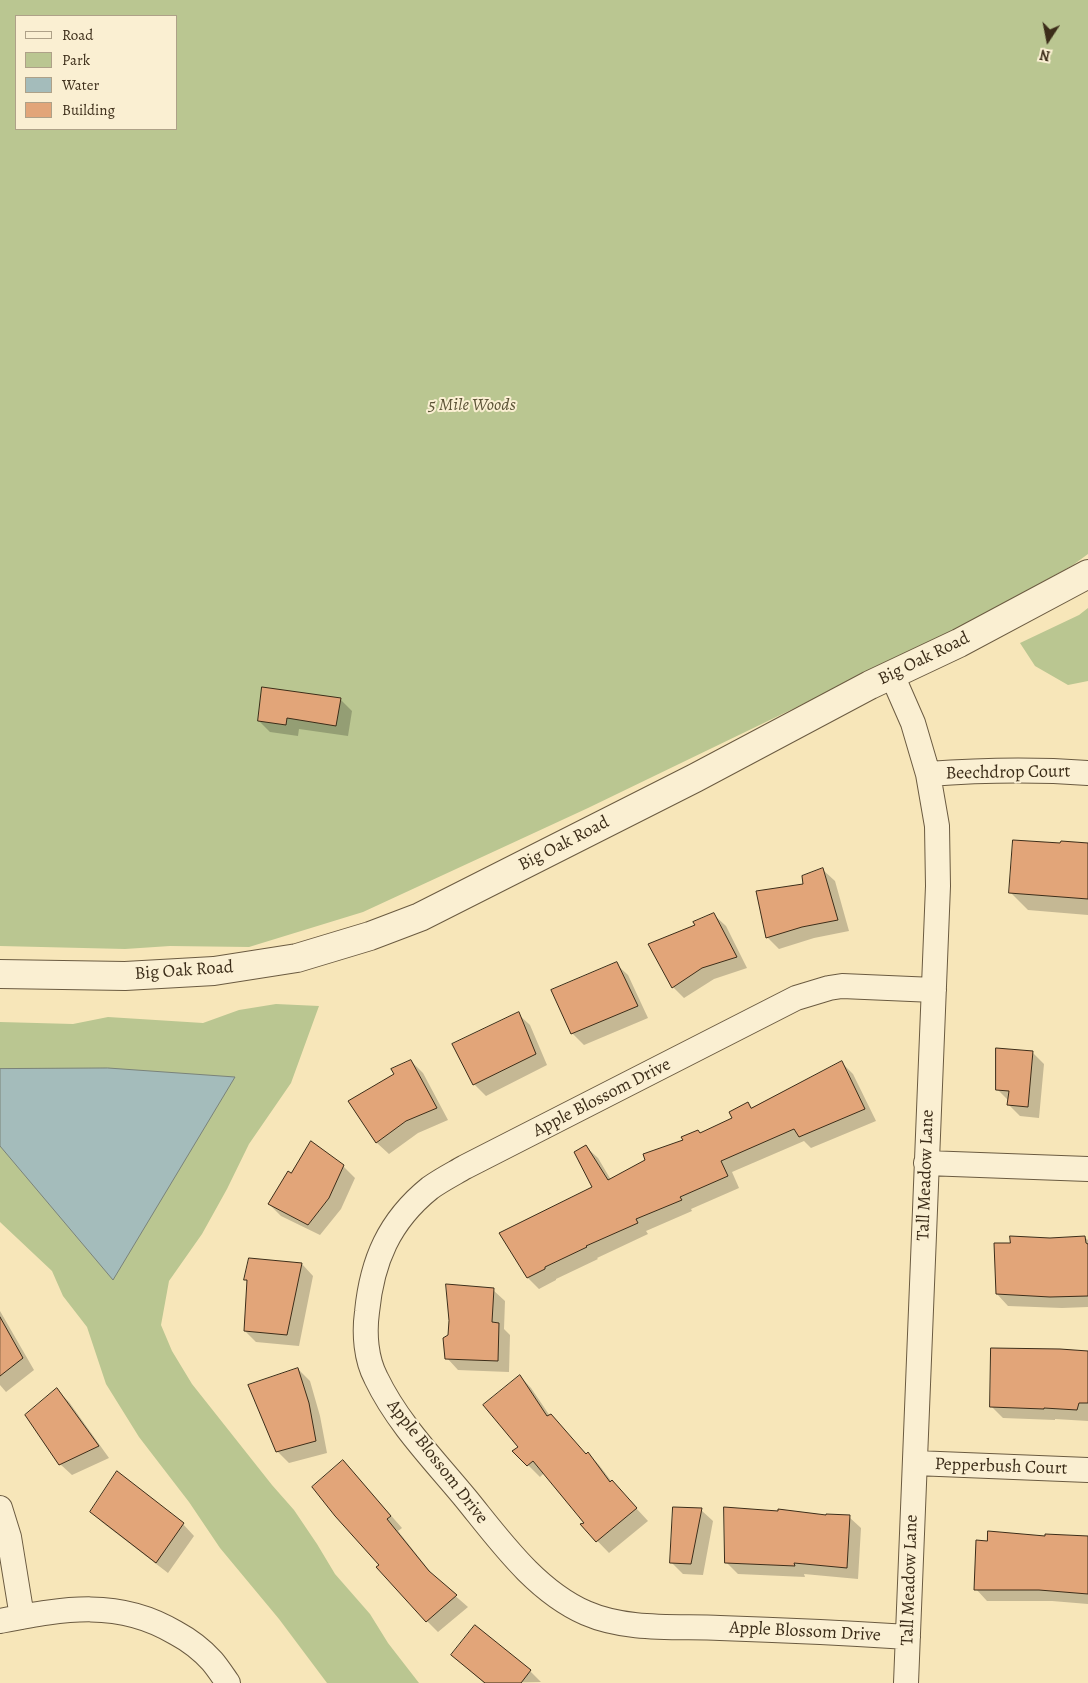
<!DOCTYPE html>
<html>
<head>
<meta charset="utf-8">
<style>
  body { margin:0 }
  #map { position:relative; width:1088px; height:1683px; overflow:hidden; background:#f7e6b9; font-family:Alegreya,serif }
  canvas { display:block }
  .legend { position:absolute; left:15px; top:15px; width:162px; height:115px; box-sizing:border-box; background:#faefd2; border:1px solid #aea188; margin:0; padding:6px 9px; list-style:none; font-size:15px; color:#3c2d19 }
  .legend li { display:flex; align-items:center; gap:10px; height:25px }
  .legend b { width:25px; border:1px solid #aea188 }
  .north { position:absolute; left:1023px; top:15px; width:50px; height:50px; -webkit-text-stroke:4px #faefd2; paint-order:stroke; rotate:191deg; font-size:14px; font-weight:700; line-height:20px; text-align:center; color:#3c2d19 }
  .north::after { content:''; display:block; margin:auto; width:18px; height:22px; background:#3c2d19; clip-path:polygon(50% 0,100% 100%,50% 72%,0 100%) }
</style>
</head>
<body>
<div id="map">
<canvas width="1088" height="1683"></canvas>
<ul class="legend">
<li><b style="height:6px;background:#faefd2"></b>Road</li>
<li><b style="height:14px;background:#bac691"></b>Park</li>
<li><b style="height:14px;background:#a4bcbb"></b>Water</li>
<li><b style="height:14px;background:#e2a579"></b>Building</li>
</ul>
<div class="north">N</div>
</div>
<script>
const ctx = document.querySelector('canvas').getContext('2d');
ctx.lineJoin = 'round';
function paint(path, color) {
  ctx.fillStyle = color;
  ctx.fill(path, 'evenodd');
}
function trace(path, color, width, dash) {
  ctx.strokeStyle = color;
  ctx.lineWidth = width;
  ctx.lineCap = dash ? 'butt' : 'round';
  ctx.setLineDash(dash || []);
  ctx.stroke(path);
}
function write(font, color, halo, rows, align = 'center') {
  ctx.font = font + ' Alegreya,serif';
  ctx.lineWidth = 4;
  ctx.setLineDash([]);
  ctx.textBaseline = 'middle';
  ctx.strokeStyle = halo;
  ctx.fillStyle = color;
  for (const [text, x, y, turn = 0] of rows) {
    ctx.save();
    ctx.translate(x, y);
    ctx.rotate((+turn || 0) * Math.PI / 180);
    ctx.textAlign = isNaN(turn) ? turn : align;
    if (halo) ctx.strokeText(text, 0, 0);
    ctx.fillText(text, 0, 0);
    ctx.restore();
  }
}
const green = new Path2D(`
  M 0,0 L 1088,0 L 1088,554 L 1073,565 L 954,631 L 588,808 L 363,912 L 249,947 L 170,946 L 125,949 L 0,946 ZM 16,16 L 176,16 L 176,129 L 16,129 Z
  M 1088,608 L 1088,681 L 1068,685 L 1035,666 L 1020,643 L 1079,615 Z
  M 276,1004 L 319,1006 L 291,1083 L 249,1144 L 227,1189 L 202,1234 L 169,1281 L 161,1325 L 172,1351 L 192,1384 L 272,1485 L 294,1510 L 317,1544 L 335,1574 L 370,1614 L 388,1643 L 419,1683 L 327,1683 L 279,1619 L 220,1548 L 189,1502 L 139,1437 L 106,1384 L 87,1327 L 63,1296 L 52,1271 L 0,1222 L 0,1022 L 73,1024 L 108,1017 L 203,1023 L 239,1010 Z`);
const water = new Path2D(`
  M 108,1068 L 235,1077 L 113,1280 L 0,1146 L 0,1069 Z`);
const shadow = new Path2D(`
  M 340,699 L 352,711 L 348,736 L 299,729 L 298,736 L 270,732 L 259,721 Z
  M 1088,844 L 1088,915 L 1028,910 L 1011,893 Z
  M 823,870 L 835,881 L 849,931 L 814,938 L 779,949 L 768,938 L 757,892 L 804,886 Z
  M 714,915 L 726,926 L 747,968 L 714,979 L 684,998 L 673,987 L 696,926 Z
  M 616,964 L 628,975 L 648,1018 L 584,1045 L 572,1033 Z
  M 518,1014 L 530,1025 L 547,1065 L 486,1096 L 474,1084 Z
  M 1032,1052 L 1044,1064 L 1039,1118 L 1020,1116 L 1008,1104 L 1009,1101 L 997,1089 Z
  M 411,1061 L 423,1073 L 448,1120 L 418,1133 L 389,1154 L 377,1143 L 350,1102 L 396,1074 Z
  M 842,1063 L 853,1074 L 876,1121 L 811,1148 L 804,1141 L 732,1172 L 739,1188 L 691,1209 L 692,1211 L 646,1231 L 648,1234 L 597,1258 L 598,1259 L 556,1279 L 556,1280 L 539,1289 L 528,1278 L 501,1233 L 593,1188 L 586,1147 L 598,1158 L 611,1180 L 733,1118 L 748,1104 L 753,1109 Z
  M 343,1166 L 355,1178 L 341,1209 L 320,1235 L 281,1216 L 269,1204 L 292,1175 Z
  M 1084,1237 L 1088,1240 L 1088,1307 L 1062,1308 L 1008,1306 L 997,1294 L 1011,1244 Z
  M 250,1259 L 302,1264 L 313,1276 L 299,1346 L 256,1342 L 245,1331 L 248,1282 L 246,1280 Z
  M 493,1290 L 505,1301 L 504,1329 L 510,1335 L 509,1372 L 458,1370 L 447,1358 L 449,1336 Z
  M 0,1311 L 34,1370 L 6,1392 L 0,1385 Z
  M 1088,1353 L 1088,1421 L 1055,1419 L 1055,1420 L 1003,1418 L 992,1407 Z
  M 298,1369 L 310,1381 L 320,1416 L 327,1453 L 289,1463 L 277,1451 Z
  M 520,1376 L 531,1388 L 550,1416 L 586,1455 L 588,1453 L 599,1465 L 612,1482 L 648,1521 L 609,1553 L 582,1525 L 587,1524 L 544,1473 L 540,1477 L 514,1451 L 520,1447 Z
  M 57,1390 L 69,1402 L 109,1458 L 72,1475 L 60,1464 Z
  M 343,1461 L 402,1528 L 398,1531 L 436,1579 L 468,1607 L 438,1632 L 427,1621 L 381,1565 Z
  M 701,1510 L 713,1521 L 703,1575 L 683,1574 L 671,1562 Z
  M 91,1512 L 183,1524 L 194,1536 L 168,1573 L 103,1523 Z
  M 827,1517 L 849,1517 L 861,1528 L 858,1579 L 804,1574 L 805,1577 L 738,1574 L 726,1562 Z
  M 1088,1537 L 1088,1604 L 1052,1601 L 987,1601 L 976,1589 L 988,1542 L 1046,1538 Z
  M 452,1655 L 530,1671 L 541,1682 L 484,1683 Z`);
const building = new Path2D(`
  M 262,687 L 341,698 L 336,726 L 287,718 L 286,725 L 258,721 Z
  M 1013,840 L 1060,843 L 1061,841 L 1088,843 L 1088,899 L 1009,893 Z
  M 823,868 L 838,920 L 802,927 L 766,938 L 756,891 L 803,884 L 802,876 Z
  M 714,913 L 737,957 L 702,968 L 672,988 L 648,944 L 695,925 L 693,922 Z
  M 617,962 L 638,1006 L 571,1034 L 551,990 Z
  M 519,1012 L 536,1054 L 473,1085 L 452,1044 Z
  M 996,1048 L 1033,1051 L 1028,1107 L 1007,1105 L 1009,1091 L 996,1090 Z
  M 411,1060 L 437,1108 L 406,1121 L 376,1143 L 348,1101 L 394,1074 L 391,1069 Z
  M 842,1061 L 865,1109 L 799,1137 L 794,1129 L 721,1161 L 728,1176 L 680,1197 L 682,1200 L 636,1219 L 638,1223 L 586,1246 L 587,1247 L 545,1267 L 545,1269 L 527,1278 L 499,1233 L 592,1187 L 574,1152 L 586,1145 L 608,1180 L 645,1160 L 643,1154 L 683,1140 L 681,1137 L 698,1130 L 700,1133 L 732,1118 L 729,1112 L 748,1102 L 751,1108 Z
  M 311,1141 L 344,1165 L 329,1198 L 308,1225 L 268,1204 L 288,1171 L 291,1173 Z
  M 1010,1236 L 1050,1238 L 1085,1236 L 1086,1243 L 1088,1244 L 1088,1296 L 1050,1297 L 996,1294 L 994,1243 L 1010,1243 Z
  M 249,1258 L 302,1263 L 287,1335 L 244,1331 L 247,1280 L 244,1280 Z
  M 446,1284 L 494,1288 L 492,1322 L 499,1323 L 498,1361 L 445,1359 L 443,1338 L 448,1335 L 449,1321 Z
  M 0,1317 L 23,1358 L 0,1376 Z
  M 991,1348 L 1060,1349 L 1088,1351 L 1088,1403 L 1079,1403 L 1077,1410 L 1044,1408 L 1044,1409 L 990,1407 Z
  M 298,1368 L 309,1403 L 316,1441 L 276,1452 L 248,1385 Z
  M 520,1375 L 547,1416 L 551,1414 L 586,1454 L 588,1452 L 610,1482 L 612,1480 L 637,1508 L 596,1542 L 580,1524 L 584,1523 L 533,1461 L 527,1466 L 512,1451 L 518,1447 L 483,1405 Z
  M 57,1388 L 99,1446 L 59,1465 L 25,1415 Z
  M 343,1460 L 391,1516 L 387,1519 L 429,1571 L 457,1595 L 426,1622 L 376,1567 L 379,1565 L 335,1516 L 312,1487 Z
  M 117,1471 L 184,1523 L 156,1563 L 90,1512 Z
  M 673,1507 L 702,1508 L 691,1564 L 670,1563 Z
  M 724,1507 L 778,1511 L 778,1509 L 826,1515 L 826,1514 L 850,1515 L 847,1568 L 794,1563 L 795,1566 L 725,1563 Z
  M 988,1531 L 1045,1536 L 1045,1534 L 1088,1536 L 1088,1594 L 1039,1590 L 974,1590 L 976,1540 L 987,1541 Z
  M 475,1625 L 531,1670 L 521,1683 L 485,1683 L 451,1655 Z`);
const minor = new Path2D(`
  M 892,675 L 913,723 L 928,774 L 937,826 L 938,886 L 906,1683
  M 928,774 C 982,770 1034,769 1088,773
  M 926,1163 L 1088,1169
  M 915,1463 L 1088,1470
  M 0,1508 L 9,1537 L 22,1617
  M 0,1621 C 63,1609 118,1598 176,1633 C 189,1640 202,1650 212,1661 C 218,1668 223,1676 228,1683
  M 908,1637 C 845,1633 783,1630 720,1628 C 677,1626 627,1631 586,1613 C 536,1591 501,1542 467,1500 C 435,1461 398,1424 376,1378 C 366,1359 364,1334 367,1312 C 372,1261 389,1221 430,1188 C 441,1180 453,1174 465,1167 L 796,998 L 829,988 L 842,986 L 934,990`);
const tertiary = new Path2D(`
  M 0,974 L 125,976 L 214,971 L 297,958 L 370,936 L 420,917 L 695,778 L 870,685 L 959,643 L 1088,574`);
const parkNames = [
  ["5 Mile Woods",472,406]
];
const streetNames = [
  ["Big Oak Road",924,659,-26],
  ["Beechdrop Court",1008,773,-1],
  ["Big Oak Road",564,844,-27],
  ["Big Oak Road",184,971,-4],
  ["Apple Blossom Drive",602,1098,-27],
  ["Tall Meadow Lane",926,1175,-88],
  ["Apple Blossom Drive",437,1462,52],
  ["Pepperbush Court",1001,1467,2],
  ["Tall Meadow Lane",910,1580,-88],
  ["Apple Blossom Drive",805,1632,3]
];
paint(green, '#bac691');
paint(water, '#a4bcbb');
trace(water, '#7a837a', 1);
paint(shadow, '#0003');
paint(building, '#e2a579');
trace(building, '#3c2d19', 1);
trace(minor, '#6b5b41', 26);
trace(tertiary, '#6b5b41', 30);
trace(minor, '#faefd2', 24);
trace(tertiary, '#faefd2', 28);
write('italic 18px', '#5c5337', '#faefd2', parkNames);
write('18px', '#3c2d19', '#faefd2', streetNames);
</script>
</body>
</html>
